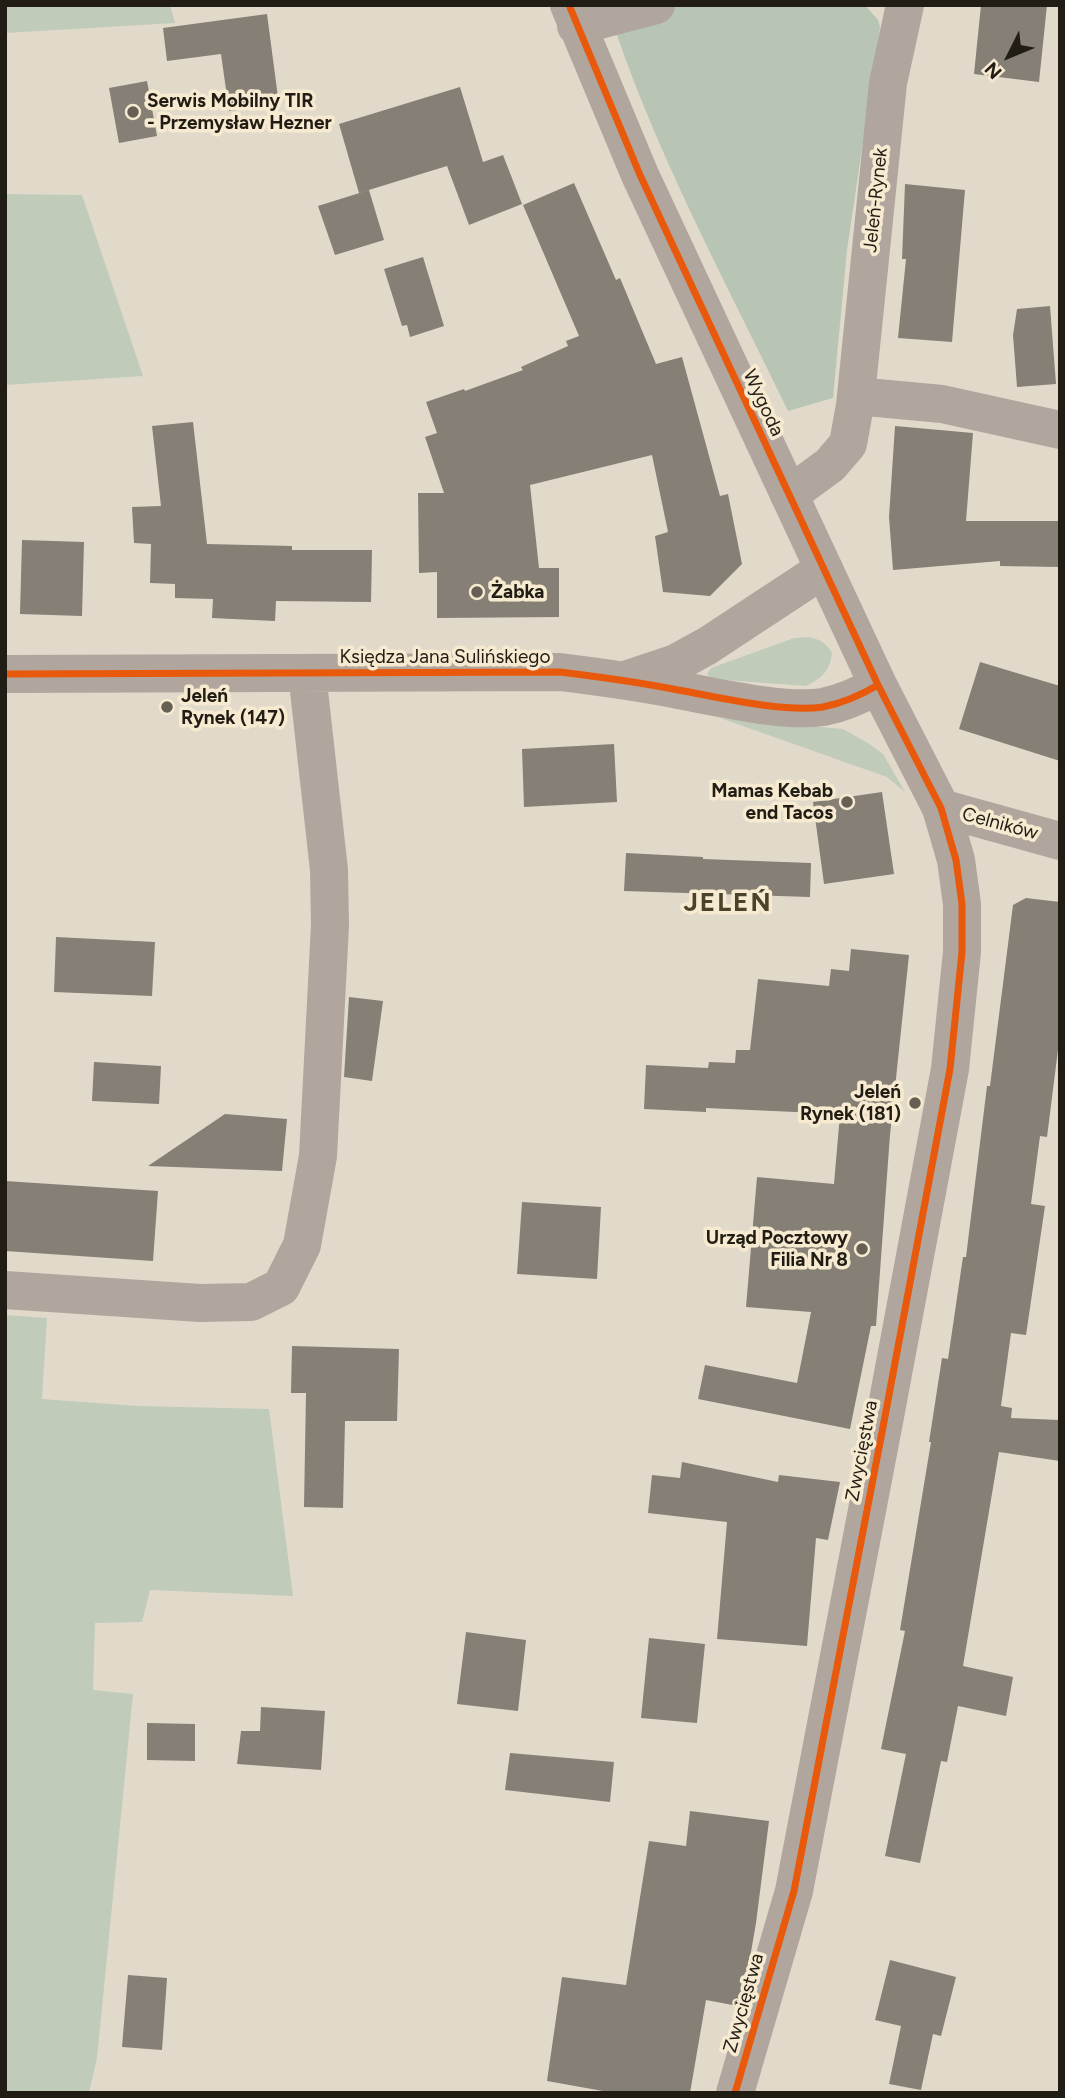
<!DOCTYPE html>
<html>
<head>
<meta charset="utf-8">
<style>
  body { margin:0 }
  #map { position:relative; width:1065px; height:2098px; overflow:hidden; background:#e1dacb; font-family:Figtree,sans-serif }
  canvas { display:block }
  .frame { position:absolute; inset:0; border:7px solid #221d14; pointer-events:none }
  .north { position:absolute; left:974px; top:21px; width:70px; height:70px; -webkit-text-stroke:5px #f6ead0; paint-order:stroke; rotate:227deg; font-size:19px; font-weight:700; line-height:28px; text-align:center; color:#221d14 }
  .north::after { content:''; display:block; margin:auto; width:24px; height:32px; background:#221d14; clip-path:polygon(50% 0,100% 100%,50% 72%,0 100%) }
</style>
</head>
<body>
<div id="map">
<canvas width="1065" height="2098"></canvas>
<div class="frame"></div>
<div class="north">N</div>
</div>
<script>
const ctx = document.querySelector('canvas').getContext('2d');
ctx.lineJoin = 'round';
function paint(path, color) {
  ctx.fillStyle = color;
  ctx.fill(path, 'evenodd');
}
function trace(path, color, width, dash) {
  ctx.strokeStyle = color;
  ctx.lineWidth = width;
  ctx.lineCap = dash ? 'butt' : 'round';
  ctx.setLineDash(dash || []);
  ctx.stroke(path);
}
function write(font, color, halo, rows, align = 'center') {
  ctx.font = font + ' Figtree,sans-serif';
  ctx.lineWidth = 7;
  ctx.setLineDash([]);
  ctx.textBaseline = 'middle';
  ctx.strokeStyle = halo;
  ctx.fillStyle = color;
  for (const [text, x, y, turn = 0] of rows) {
    ctx.save();
    ctx.translate(x, y);
    ctx.rotate((+turn || 0) * Math.PI / 180);
    ctx.textAlign = isNaN(turn) ? turn : align;
    if (halo) ctx.strokeText(text, 0, 0);
    ctx.fillText(text, 0, 0);
    ctx.restore();
  }
}
const green = new Path2D(`
  M 5,5 L 170,5 L 175,23 L 5,33 Z
  M 5,194 L 82,195 L 143,376 L 5,385 Z
  M 808,637 C 820,639 826,643 832,653 C 830,671 822,678 806,686 L 712,679 L 707,674 L 711,668 L 794,638 Z
  M 720,718 L 843,729 L 868,743 L 883,754 L 905,792 L 887,777 Z
  M 5,1315 L 47,1318 L 42,1399 L 138,1406 L 269,1409 L 293,1596 L 150,1590 L 142,1622 L 95,1623 L 93,1690 L 133,1694 L 97,2058 L 89,2093 L 5,2093 Z`);
const forest = new Path2D(`
  M 607,5 L 865,5 L 878,20 L 880,27 L 847,250 L 833,398 L 788,411 C 725,280 651,145 607,5 Z`);
const building = new Path2D(`
  M 981,5 L 1047,5 L 1039,82 L 974,74 Z
  M 267,14 L 279,105 L 229,111 L 221,54 L 167,61 L 163,28 Z
  M 147,81 L 157,136 L 119,143 L 109,88 Z
  M 460,87 L 483,162 L 503,155 L 522,204 L 469,225 L 447,166 L 359,193 L 339,124 Z
  M 574,183 L 616,280 L 620,278 L 656,364 L 682,357 L 720,496 L 728,494 L 742,564 L 710,596 L 663,592 L 655,536 L 668,532 L 652,455 L 530,485 L 539,568 L 559,568 L 559,617 L 437,618 L 437,572 L 419,573 L 418,493 L 444,493 L 425,437 L 437,433 L 426,402 L 464,389 L 465,391 L 523,370 L 521,367 L 568,346 L 566,341 L 579,336 L 523,205 Z
  M 905,184 L 965,190 L 952,342 L 898,338 L 906,259 L 902,259 Z
  M 369,190 L 384,240 L 335,255 L 318,206 Z
  M 423,257 L 444,326 L 410,337 L 407,325 L 402,326 L 384,269 Z
  M 1050,306 L 1056,384 L 1017,387 L 1013,335 L 1017,309 Z
  M 193,422 L 207,544 L 292,546 L 292,550 L 372,550 L 371,602 L 276,601 L 275,621 L 212,618 L 213,599 L 175,598 L 175,584 L 150,583 L 151,544 L 134,543 L 132,507 L 161,506 L 152,426 Z
  M 895,426 L 973,433 L 966,521 L 1060,521 L 1060,567 L 1000,566 L 1000,561 L 893,570 L 889,517 Z
  M 22,540 L 84,542 L 82,616 L 20,614 Z
  M 980,662 L 1060,686 L 1060,761 L 959,729 Z
  M 614,744 L 617,802 L 524,807 L 522,749 Z
  M 882,792 L 894,874 L 824,884 L 813,802 Z
  M 626,853 L 703,857 L 703,859 L 811,863 L 810,897 L 624,891 Z
  M 1026,898 L 1060,902 L 1060,1034 L 1047,1137 L 1040,1136 L 1031,1204 L 1045,1206 L 1026,1335 L 1011,1333 L 1001,1406 L 1012,1408 L 1011,1418 L 1060,1420 L 1060,1461 L 999,1452 L 963,1666 L 1013,1677 L 1006,1716 L 958,1706 L 947,1762 L 941,1761 L 920,1863 L 885,1856 L 906,1754 L 881,1749 L 905,1631 L 900,1630 L 931,1442 L 929,1442 L 942,1358 L 948,1359 L 963,1257 L 966,1257 L 987,1086 L 990,1086 L 1013,905 Z
  M 56,937 L 155,942 L 152,996 L 54,992 Z
  M 851,949 L 909,955 L 890,1135 L 876,1326 L 871,1326 L 850,1429 L 698,1399 L 705,1365 L 797,1383 L 811,1312 L 746,1307 L 757,1177 L 834,1184 L 840,1114 L 706,1108 L 706,1112 L 644,1109 L 646,1065 L 708,1068 L 709,1062 L 735,1063 L 736,1050 L 750,1050 L 758,979 L 829,986 L 831,969 L 849,971 Z
  M 349,997 L 383,1001 L 372,1081 L 344,1077 Z
  M 94,1062 L 161,1066 L 159,1104 L 92,1101 Z
  M 225,1114 L 287,1119 L 282,1171 L 148,1166 Z
  M 5,1181 L 158,1191 L 153,1261 L 5,1251 Z
  M 522,1202 L 601,1207 L 597,1279 L 517,1274 Z
  M 292,1346 L 399,1349 L 397,1421 L 345,1421 L 343,1508 L 304,1507 L 306,1393 L 291,1393 Z
  M 682,1462 L 778,1482 L 779,1475 L 840,1482 L 828,1540 L 816,1538 L 807,1646 L 717,1639 L 727,1522 L 648,1513 L 652,1475 L 680,1478 Z
  M 466,1632 L 526,1640 L 518,1711 L 457,1704 Z
  M 649,1638 L 705,1644 L 697,1723 L 641,1718 Z
  M 261,1707 L 325,1711 L 321,1770 L 237,1764 L 241,1731 L 260,1731 Z
  M 147,1723 L 195,1724 L 195,1761 L 147,1760 Z
  M 510,1753 L 614,1762 L 610,1802 L 505,1790 Z
  M 690,1811 L 769,1821 L 756,1923 L 747,1975 L 738,2006 L 706,2000 L 690,2093 L 614,2093 L 547,2081 L 562,1977 L 626,1985 L 649,1841 L 686,1846 Z
  M 890,1960 L 956,1977 L 941,2036 L 933,2034 L 921,2090 L 889,2084 L 901,2026 L 875,2020 Z
  M 128,1975 L 167,1978 L 162,2050 L 122,2047 Z`);
const minor = new Path2D(`
  M 569,5 L 640,175 L 878,685 L 941,808 L 956,860 L 962,904 L 962,952 L 950,1069 L 883,1427 L 794,1891 L 735,2093
  M 576,26 L 656,5
  M 856,396 L 942,404 L 1060,430
  M 789,495 L 830,465 L 848,444 L 855,405 L 888,83 L 905,5
  M 5,674 L 560,672 C 600,677 639,682 678,690 C 718,697 784,713 823,707 C 843,703 861,695 878,685
  M 628,679 L 676,663 L 707,646 L 824,569
  M 941,808 L 1060,841
  M 5,1290 L 200,1303 L 251,1302 L 281,1287 L 302,1245 L 318,1156 L 330,925 L 329,870 L 307,673`);
const cycleway = new Path2D(`
  M 569,5 L 640,175 L 878,685 L 941,808 L 956,860 L 962,904 L 962,952 L 950,1069 L 883,1427 L 794,1891 L 735,2093
  M 5,674 L 560,672 C 600,677 639,682 678,690 C 718,697 784,713 823,707 C 843,703 861,695 878,685`);
const markers = [
  [133,112,7,"#655f54"],
  [477,592,7,"#655f54"],
  [167,707,7,"#655f54"],
  [847,802,7,"#655f54"],
  [915,1103,7,"#655f54"],
  [862,1249,7,"#655f54"]
];
const poiNames = [
  ["Serwis Mobilny TIR",147,101],
  ["- Przemysław Hezner",147,123],
  ["Żabka",491,592],
  ["Jeleń",181,696],
  ["Rynek (147)",181,718],
  ["Mamas Kebab",833,791,"right"],
  ["end Tacos",833,813,"right"],
  ["Jeleń",901,1092,"right"],
  ["Rynek (181)",901,1114,"right"],
  ["Urząd Pocztowy",848,1238,"right"],
  ["Filia Nr 8",848,1260,"right"]
];
const streetNames = [
  ["Jeleń-Rynek",876,200,-84],
  ["Wygoda",763,403,65],
  ["Księdza Jana Sulińskiego",445,657],
  ["Celników",1000,824,15],
  ["Zwycięstwa",862,1451,-79],
  ["Zwycięstwa",744,2003,-74]
];
const districtNames = [
  ["JELEŃ",728,903]
];
paint(green, '#c1cbba');
paint(forest, '#b9c5b4');
paint(building, '#857f75');
trace(minor, '#b1a69e', 38);
trace(cycleway, '#e8590c', 7);
for (const [x, y, r, color] of markers) {
  const dot = new Path2D();
  dot.arc(x, y, r, 0, 2 * Math.PI);
  ctx.fillStyle = color;
  ctx.fill(dot);
  trace(dot, '#f6ead0', 2.5);
}
write('bold 19px', '#221d14', '#f6ead0', poiNames, 'left');
write('19px', '#221d14', '#f6ead0', streetNames);
ctx.letterSpacing = '2px';
write('bold 26px', '#4b422c', '#f6ead0', districtNames);
ctx.letterSpacing = '0px';
</script>
</body>
</html>
